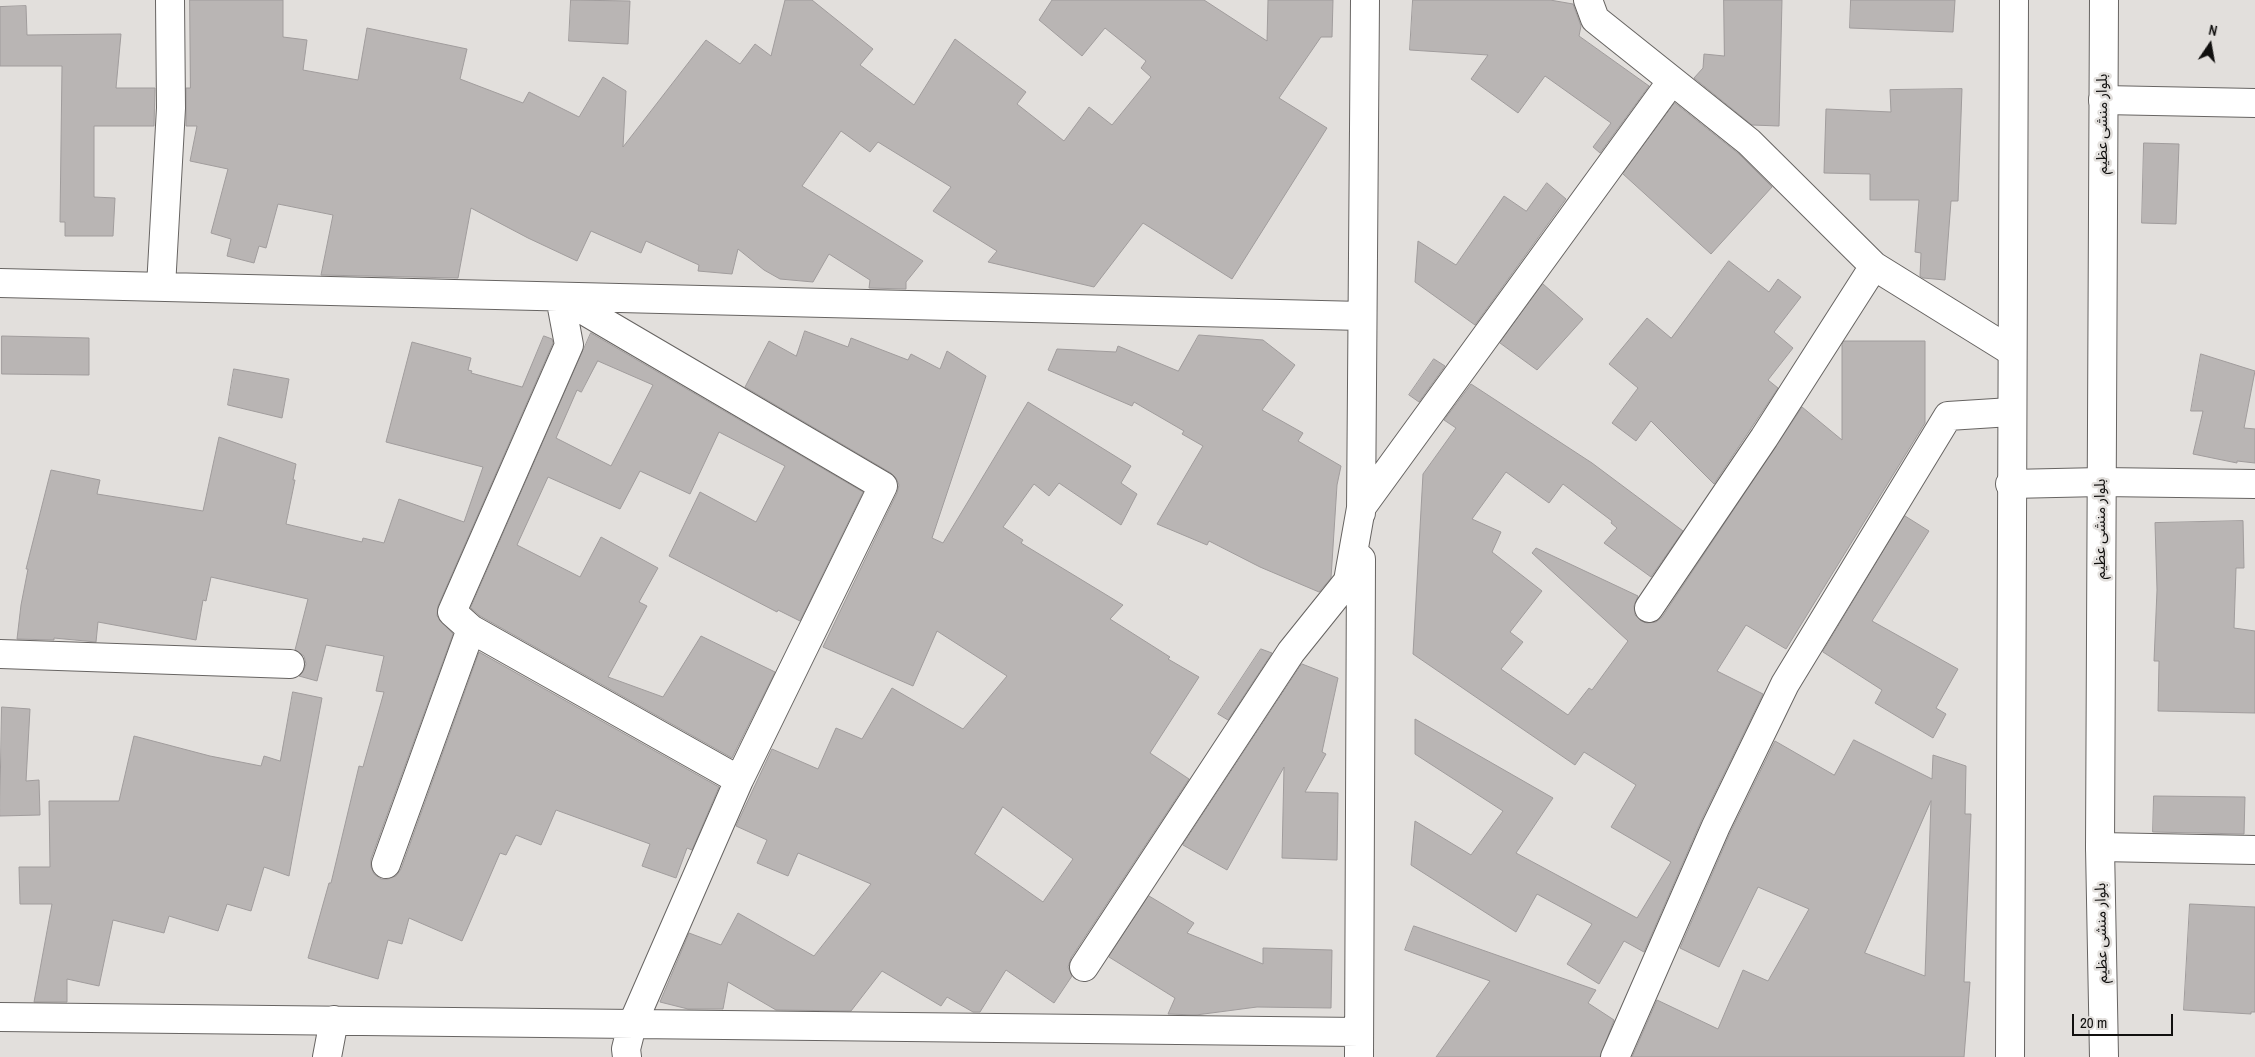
<!DOCTYPE html>
<html>
<head>
<meta charset="utf-8">
<style>
  body { margin:0 }
  #map { position:relative; width:2255px; height:1057px; overflow:hidden; background:#e2dfdc; font-family:"Archivo Narrow",sans-serif }
  canvas { display:block }
  .north { position:absolute; left:2185px; top:20px; width:50px; height:50px; -webkit-text-stroke:4px #e2dfdc; paint-order:stroke; rotate:12deg; font-size:14px; font-weight:700; line-height:20px; text-align:center; color:#11100f }
  .north::after { content:''; display:block; margin:auto; width:18px; height:22px; background:#11100f; clip-path:polygon(50% 0,100% 100%,50% 72%,0 100%) }
  .scale { position:absolute; left:2072px; top:1014px; width:101px; height:22px; box-sizing:border-box; border:2px solid #11100f; border-top:0; padding-left:6px; font-size:15px; line-height:18px; white-space:nowrap; color:#11100f; -webkit-text-stroke:4px #e2dfdc; paint-order:stroke }
</style>
</head>
<body>
<div id="map">
<canvas width="2255" height="1057"></canvas>
<div class="north">N</div>
<div class="scale">20 m</div>
</div>
<script>
const ctx = document.querySelector('canvas').getContext('2d');
ctx.lineJoin = 'round';
function paint(path, color) {
  ctx.fillStyle = color;
  ctx.fill(path, 'evenodd');
}
function trace(path, color, width, dash) {
  ctx.strokeStyle = color;
  ctx.lineWidth = width;
  ctx.lineCap = dash ? 'butt' : 'round';
  ctx.setLineDash(dash || []);
  ctx.stroke(path);
}
function write(font, color, halo, rows, align = 'center') {
  ctx.font = font + ' "Archivo Narrow","Noto Sans Arabic",sans-serif';
  ctx.lineWidth = 5;
  ctx.setLineDash([]);
  ctx.textBaseline = 'middle';
  ctx.strokeStyle = halo;
  ctx.fillStyle = color;
  for (const [text, x, y, turn = 0] of rows) {
    ctx.save();
    ctx.translate(x, y);
    ctx.rotate((+turn || 0) * Math.PI / 180);
    ctx.textAlign = isNaN(turn) ? turn : align;
    if (halo) ctx.strokeText(text, 0, 0);
    ctx.fillText(text, 0, 0);
    ctx.restore();
  }
}
const building = new Path2D(`
  M 190,0 L 283,0 L 283,37 L 307,40 L 303,70 L 358,80 L 367,28 L 467,49 L 460,79 L 523,103 L 529,92 L 579,117 L 603,77 L 626,91 L 623,147 L 706,40 L 740,64 L 755,44 L 771,56 L 785,0 L 812,0 L 873,49 L 860,65 L 914,105 L 955,39 L 1026,92 L 1017,104 L 1064,141 L 1089,107 L 1112,125 L 1151,77 L 1141,68 L 1146,61 L 1105,28 L 1082,56 L 1039,20 L 1052,0 L 1204,0 L 1267,41 L 1268,0 L 1333,0 L 1332,37 L 1321,37 L 1279,98 L 1327,128 L 1232,279 L 1143,223 L 1094,287 L 988,262 L 997,251 L 933,211 L 951,187 L 878,142 L 870,152 L 841,131 L 802,186 L 923,261 L 906,282 L 906,289 L 869,288 L 870,280 L 829,254 L 813,282 L 780,279 L 764,270 L 738,249 L 732,274 L 698,271 L 699,265 L 646,241 L 641,253 L 591,231 L 577,261 L 528,238 L 471,208 L 458,278 L 321,275 L 333,215 L 278,204 L 266,248 L 259,246 L 254,263 L 227,256 L 231,239 L 211,233 L 228,169 L 190,161 L 197,126 L 186,126 L 186,88 L 190,88 Z
  M 571,0 L 630,1 L 628,44 L 569,41 Z
  M 1413,0 L 1550,0 L 1573,4 L 1581,26 L 1579,36 L 1649,86 L 1600,153 L 1593,147 L 1611,123 L 1545,76 L 1518,113 L 1471,79 L 1488,55 L 1410,50 Z
  M 1724,0 L 1782,0 L 1779,126 L 1752,125 L 1694,78 L 1703,68 L 1704,54 L 1724,56 Z
  M 1851,0 L 1955,0 L 1953,32 L 1850,28 Z
  M 26,6 L 27,35 L 121,34 L 116,88 L 155,88 L 154,126 L 94,126 L 94,197 L 115,198 L 113,236 L 65,236 L 65,222 L 60,222 L 62,66 L 0,66 L 0,7 Z
  M 1962,89 L 1958,201 L 1951,201 L 1945,280 L 1923,278 L 1920,276 L 1921,253 L 1915,252 L 1919,200 L 1870,200 L 1870,174 L 1824,173 L 1826,109 L 1891,112 L 1890,90 Z
  M 1675,103 L 1739,154 L 1772,187 L 1711,254 L 1623,174 Z
  M 2144,143 L 2179,144 L 2176,224 L 2142,223 Z
  M 1547,183 L 1566,199 L 1475,325 L 1415,282 L 1418,241 L 1456,265 L 1504,196 L 1526,211 Z
  M 1729,261 L 1769,292 L 1778,279 L 1801,297 L 1774,332 L 1793,348 L 1768,380 L 1778,388 L 1714,484 L 1651,421 L 1636,441 L 1612,423 L 1638,388 L 1609,364 L 1647,318 L 1671,338 Z
  M 1543,284 L 1583,319 L 1537,370 L 1500,343 Z
  M 805,331 L 848,347 L 851,338 L 908,360 L 911,354 L 940,369 L 947,351 L 986,376 L 932,538 L 943,543 L 1028,402 L 1131,466 L 1121,483 L 1137,494 L 1121,525 L 1059,483 L 1049,496 L 1034,484 L 1003,527 L 1023,540 L 1021,543 L 1123,605 L 1110,619 L 1170,657 L 1168,659 L 1199,677 L 1150,753 L 1189,779 L 1071,958 L 1068,967 L 1072,976 L 1054,1003 L 1006,970 L 980,1012 L 973,1012 L 947,997 L 941,1006 L 882,971 L 851,1011 L 776,1010 L 728,982 L 723,1009 L 688,1009 L 660,1002 L 689,933 L 721,945 L 738,913 L 814,956 L 871,884 L 798,853 L 788,876 L 757,863 L 767,840 L 736,826 L 772,749 L 818,769 L 836,728 L 862,739 L 892,688 L 963,729 L 1007,676 L 937,631 L 913,686 L 823,647 L 897,493 L 899,485 L 896,478 L 891,473 L 745,387 L 769,341 L 796,356 ZM 1003,807 L 1073,859 L 1043,902 L 975,854 Z
  M 591,333 L 863,492 L 800,621 L 778,610 L 777,612 L 669,556 L 700,492 L 756,522 L 785,466 L 719,432 L 690,494 L 640,471 L 620,509 L 548,477 L 517,545 L 580,577 L 601,537 L 658,568 L 639,602 L 647,606 L 608,677 L 663,697 L 701,636 L 775,672 L 732,758 L 480,616 L 471,608 ZM 598,361 L 653,385 L 611,466 L 556,438 L 577,390 L 581,392 Z
  M 1199,335 L 1263,340 L 1295,365 L 1262,410 L 1303,433 L 1298,441 L 1341,466 L 1337,485 L 1331,578 L 1319,592 L 1260,567 L 1209,541 L 1207,545 L 1157,524 L 1203,446 L 1182,434 L 1184,431 L 1134,402 L 1132,406 L 1048,370 L 1057,349 L 1116,352 L 1118,346 L 1178,371 Z
  M 2,336 L 89,338 L 89,375 L 2,374 Z
  M 544,336 L 552,339 L 553,343 L 438,606 L 437,616 L 453,634 L 371,859 L 371,867 L 374,874 L 381,879 L 388,879 L 396,876 L 401,869 L 479,652 L 719,787 L 692,850 L 687,848 L 676,878 L 642,866 L 650,844 L 556,810 L 541,845 L 516,835 L 506,855 L 500,853 L 462,941 L 409,918 L 402,944 L 388,940 L 378,979 L 308,958 L 329,883 L 331,883 L 359,766 L 363,767 L 384,692 L 376,691 L 384,656 L 326,645 L 317,681 L 299,676 L 303,672 L 306,664 L 304,656 L 295,650 L 308,599 L 211,577 L 206,601 L 203,600 L 196,640 L 98,622 L 96,642 L 54,638 L 54,640 L 17,639 L 21,605 L 28,569 L 26,569 L 51,470 L 100,480 L 97,494 L 203,511 L 219,437 L 296,464 L 293,480 L 295,480 L 286,524 L 362,542 L 363,538 L 384,543 L 399,499 L 464,522 L 483,467 L 386,442 L 412,342 L 471,358 L 468,370 L 472,371 L 471,373 L 522,387 Z
  M 1844,341 L 1925,341 L 1925,423 L 1786,649 L 1746,625 L 1717,671 L 1763,694 L 1702,819 L 1644,952 L 1624,941 L 1599,984 L 1567,964 L 1592,924 L 1537,894 L 1516,932 L 1411,865 L 1415,821 L 1471,855 L 1503,811 L 1415,754 L 1415,719 L 1553,798 L 1516,853 L 1637,918 L 1671,862 L 1611,827 L 1636,785 L 1584,752 L 1575,765 L 1413,654 L 1423,474 L 1456,428 L 1444,420 L 1471,384 L 1592,463 L 1683,531 L 1651,577 L 1604,543 L 1617,528 L 1611,523 L 1612,521 L 1563,484 L 1549,503 L 1506,472 L 1472,519 L 1501,532 L 1492,552 L 1542,591 L 1510,632 L 1523,642 L 1501,669 L 1568,715 L 1589,688 L 1592,690 L 1628,641 L 1532,553 L 1536,548 L 1638,596 L 1634,606 L 1635,615 L 1641,621 L 1647,623 L 1656,622 L 1662,617 L 1802,407 L 1842,440 L 1842,345 Z
  M 2201,354 L 2255,371 L 2244,428 L 2255,429 L 2255,463 L 2237,461 L 2237,463 L 2193,454 L 2203,411 L 2191,411 Z
  M 1434,359 L 1445,366 L 1419,402 L 1409,395 Z
  M 234,369 L 289,379 L 282,418 L 228,405 Z
  M 1905,516 L 1929,531 L 1872,621 L 1958,669 L 1936,708 L 1946,714 L 1933,738 L 1875,703 L 1882,690 L 1823,652 Z
  M 2243,521 L 2244,568 L 2236,568 L 2234,628 L 2255,631 L 2255,713 L 2158,711 L 2159,661 L 2154,661 L 2157,590 L 2155,523 Z
  M 1261,649 L 1272,653 L 1228,720 L 1218,714 Z
  M 1302,664 L 1338,678 L 1322,752 L 1326,754 L 1305,792 L 1338,793 L 1337,860 L 1282,858 L 1284,767 L 1227,870 L 1183,845 Z
  M 293,692 L 322,698 L 289,876 L 264,867 L 251,911 L 227,904 L 218,931 L 169,916 L 164,933 L 113,920 L 99,986 L 67,979 L 67,1002 L 34,1002 L 52,904 L 20,904 L 19,867 L 50,867 L 49,801 L 119,801 L 134,736 L 210,756 L 261,766 L 264,756 L 280,761 Z
  M 2,707 L 30,709 L 26,781 L 39,780 L 40,815 L 0,816 Z
  M 1854,740 L 1932,779 L 1933,755 L 1966,766 L 1965,814 L 1971,814 L 1964,982 L 1970,982 L 1964,1057 L 1632,1057 L 1657,1000 L 1718,1029 L 1743,970 L 1768,981 L 1809,909 L 1758,887 L 1719,967 L 1680,948 L 1730,833 L 1775,741 L 1834,775 ZM 1931,801 L 1925,976 L 1865,953 Z
  M 2154,796 L 2245,797 L 2244,834 L 2153,832 Z
  M 1149,896 L 1194,923 L 1187,933 L 1263,964 L 1263,948 L 1332,950 L 1331,1008 L 1257,1007 L 1196,1015 L 1168,1014 L 1175,998 L 1109,957 Z
  M 2190,904 L 2255,907 L 2255,1012 L 2251,1012 L 2251,1014 L 2184,1010 Z
  M 1414,926 L 1596,990 L 1588,1003 L 1614,1020 L 1600,1057 L 1436,1057 L 1490,981 L 1405,950 Z`);
const minor = new Path2D(`
  M 1588,0 L 1595,19 L 1749,142 L 1874,266 L 2011,351
  M 2103,100 L 2255,103
  M 0,283 L 1362,316
  M 161,287 L 171,108 L 170,0
  M 560,297 L 569,345 L 452,612 L 471,629 L 739,780
  M 561,297 L 883,486 L 739,780 L 632,1025 L 626,1049 L 627,1057
  M 2010,484 L 2101,482 L 2255,484
  M 1361,513 L 1365,0
  M 1649,608 L 1764,438 L 1874,266
  M 0,654 L 290,664
  M 2100,847 L 2255,850
  M 386,864 L 471,629
  M 1084,967 L 1291,652 L 1348,581 L 1361,508 L 1671,82
  M 0,1017 L 1359,1032
  M 327,1057 L 334,1020
  M 1359,1057 L 1361,559
  M 1615,1057 L 1716,826 L 1785,684 L 1948,416 L 2011,412`);
const secondary = new Path2D(`
  M 2104,0 L 2100,847 L 2104,1057
  M 2010,1057 L 2014,0`);
const streetNames = [
  ["بلوار منشی عظیم",2103,124,-90],
  ["بلوار منشی عظیم",2101,529,-90],
  ["بلوار منشی عظیم",2102,933,-91]
];
paint(building, '#b9b5b4');
trace(building, '#a09c9c', 1);
trace(minor, '#676462', 30);
trace(secondary, '#676462', 30);
trace(minor, '#fff', 28);
trace(secondary, '#fff', 28);
write('15px', '#11100f', '#e2dfdc', streetNames);
</script>
</body>
</html>
